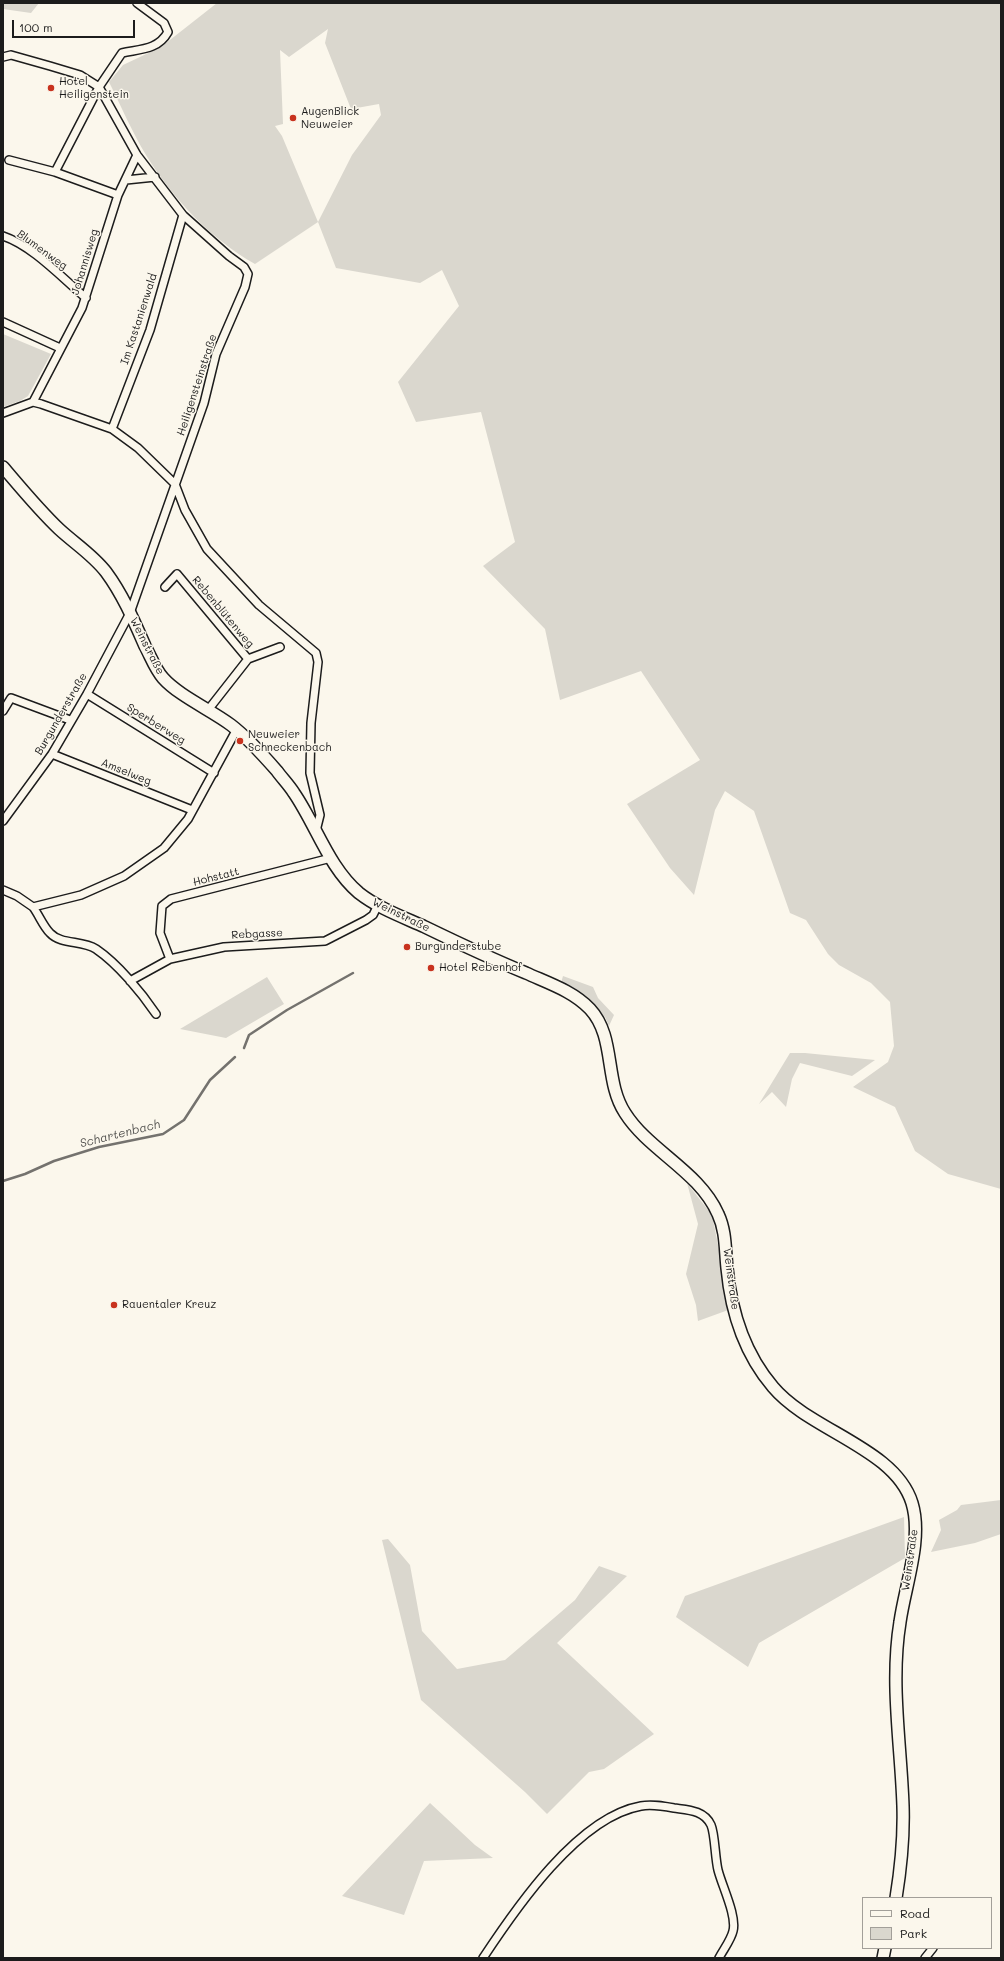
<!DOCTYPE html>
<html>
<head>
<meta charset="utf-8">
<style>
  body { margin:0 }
  #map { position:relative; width:1004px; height:1961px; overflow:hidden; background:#fbf7ec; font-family:Mali,sans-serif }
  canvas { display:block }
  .frame { position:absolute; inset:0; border:4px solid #1c1c1c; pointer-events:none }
  .legend { position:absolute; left:862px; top:1897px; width:130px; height:52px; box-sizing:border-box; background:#fbf7ec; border:1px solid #a29f99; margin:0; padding:5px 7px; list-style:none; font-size:12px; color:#1c1c1c }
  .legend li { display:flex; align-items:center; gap:8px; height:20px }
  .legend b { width:20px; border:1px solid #a29f99 }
  .scale { position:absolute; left:12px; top:20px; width:123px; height:18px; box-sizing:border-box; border:2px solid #1c1c1c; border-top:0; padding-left:5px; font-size:12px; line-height:14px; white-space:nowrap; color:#1c1c1c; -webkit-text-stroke:3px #fbf7ec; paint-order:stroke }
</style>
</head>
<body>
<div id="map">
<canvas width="1004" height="1961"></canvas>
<div class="frame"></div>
<ul class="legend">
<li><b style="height:5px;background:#fbf7ec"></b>Road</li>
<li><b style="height:11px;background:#dad7ce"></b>Park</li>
</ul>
<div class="scale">100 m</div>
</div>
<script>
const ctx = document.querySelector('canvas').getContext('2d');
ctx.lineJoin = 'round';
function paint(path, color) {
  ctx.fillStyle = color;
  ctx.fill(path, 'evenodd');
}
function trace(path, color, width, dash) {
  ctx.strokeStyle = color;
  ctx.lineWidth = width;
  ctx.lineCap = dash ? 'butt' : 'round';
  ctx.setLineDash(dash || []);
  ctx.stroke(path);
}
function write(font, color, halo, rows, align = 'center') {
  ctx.font = font + ' Mali,sans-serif';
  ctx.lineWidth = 3;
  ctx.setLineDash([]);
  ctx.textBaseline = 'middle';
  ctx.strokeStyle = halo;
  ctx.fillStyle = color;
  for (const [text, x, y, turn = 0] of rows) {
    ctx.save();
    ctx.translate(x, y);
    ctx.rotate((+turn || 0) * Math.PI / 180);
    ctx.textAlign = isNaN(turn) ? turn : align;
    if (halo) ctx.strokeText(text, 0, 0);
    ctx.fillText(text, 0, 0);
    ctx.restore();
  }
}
const green = new Path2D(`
  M 3,3 L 39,3 L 31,13 L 3,9 Z
  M 217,3 L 1001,3 L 1001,1189 L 948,1174 L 915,1151 L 895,1107 L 853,1087 L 888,1062 L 894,1046 L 890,1002 L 871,983 L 839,965 L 828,954 L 806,920 L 790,913 L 754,811 L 725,791 L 715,810 L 694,895 L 670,868 L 627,804 L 700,760 L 641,671 L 560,700 L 545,629 L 483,566 L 515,542 L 481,412 L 416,422 L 398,382 L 459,306 L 442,270 L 420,283 L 336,268 L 318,222 L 255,264 C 211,239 173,199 146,155 C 132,132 121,106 109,82 L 123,65 L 161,47 ZM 328,29 L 325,43 L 351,109 L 379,104 L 381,115 L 352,155 L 318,222 L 282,136 L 275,126 L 283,124 L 280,50 L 289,57 Z
  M 3,334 L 51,354 L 28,396 L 20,401 L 3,407 Z
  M 563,976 L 593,987 L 598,998 L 614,1015 L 609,1026 L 605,1017 L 561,983 Z
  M 267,977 L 284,1004 L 226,1038 L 180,1029 Z
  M 790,1053 L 805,1053 L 875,1060 L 852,1076 L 800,1063 L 792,1079 L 786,1107 L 772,1092 L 759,1104 Z
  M 687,1183 L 712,1215 L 731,1309 L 698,1321 L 696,1305 L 686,1274 L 698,1224 Z
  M 1001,1500 L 1001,1534 L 975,1543 L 931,1552 L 941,1530 L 939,1520 L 957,1510 L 961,1505 Z
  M 904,1517 L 905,1558 L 759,1643 L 748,1667 L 676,1617 L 685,1596 Z
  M 388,1539 L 410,1565 L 422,1631 L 457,1669 L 505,1660 L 575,1600 L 599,1566 L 627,1576 L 557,1643 L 654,1734 L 604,1769 L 589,1772 L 547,1814 L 525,1792 L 421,1700 L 382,1540 Z
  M 430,1803 L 475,1845 L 493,1858 L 424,1861 L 404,1915 L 342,1896 Z`);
const stream = new Path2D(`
  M 244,1048 L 249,1035 L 287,1010 L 353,973
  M 3,1181 L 25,1174 L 54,1161 L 99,1147 L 163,1134 L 184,1120 L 210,1080 L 235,1057`);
const street = new Path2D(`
  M 3,57 L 11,55 L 50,66 L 80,75 L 99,87 L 137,155 L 183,215 L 229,256 L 244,267 L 248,274 L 245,287 L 216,354 L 204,403 L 130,613 L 87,694 L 52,754 L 3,821
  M 9,160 L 55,172
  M 126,180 L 155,177
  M 118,195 L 55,172 L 99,87 L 122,53 C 140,49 158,50 168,32 L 164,23 L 137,3
  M 3,236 C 33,246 62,278 86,298
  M 3,322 L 60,348
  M 33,402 L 82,308 L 118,195 L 137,155
  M 3,413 L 33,402 L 41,404 L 112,429 L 138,448 L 175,484 L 185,510 L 207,549 L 259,605 L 316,653 L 318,662 L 311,723 L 310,773 L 320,815 L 316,831
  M 112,429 L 150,330 L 183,215
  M 165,587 L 177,574 L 248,659
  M 87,694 L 214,773
  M 208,710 L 248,659 L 280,647
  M 3,711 L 11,698 L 70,720
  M 52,754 L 192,810
  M 3,890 L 17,896 L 33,907 L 81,895 L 124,876 L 164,848 L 188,819 L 237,729
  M 33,907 C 39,915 43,926 50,933 C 61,945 82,940 96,949 C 118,964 141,992 156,1014
  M 170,959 L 160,933 L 162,906 L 171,899 L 331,858
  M 130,981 L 170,959 L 224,947 L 325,941 L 366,920 L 373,915 L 378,905
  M 483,1958 C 516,1908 578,1817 641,1806 C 652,1804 663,1806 674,1808 C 688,1810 704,1810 711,1825 C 715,1834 715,1858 718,1870 C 722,1886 737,1916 733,1931 C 731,1940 723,1950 719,1958
  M 925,1958 L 933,1948`);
const secondary = new Path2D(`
  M 3,467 C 21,488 39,510 59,529 C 74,543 93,555 106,572 C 123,595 134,621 145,646 C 151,657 155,669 163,678 C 179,696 211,710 231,725 C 248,738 263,755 277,771 C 282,778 289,785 294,793 C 316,825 329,868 359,893 C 378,908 403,917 425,927 C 458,943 492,959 526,973 C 548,983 573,991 590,1009 C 616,1037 604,1081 625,1113 C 649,1151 699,1171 718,1214 C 726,1231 725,1249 727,1268 C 731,1311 744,1353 773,1387 C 810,1431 895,1448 912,1503 C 923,1539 905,1586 900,1622 C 890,1683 901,1745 903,1806 C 904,1837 901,1867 896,1898
  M 883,1958 L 885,1948`);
const markers = [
  [51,88,4,"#c8321e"],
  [293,118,4,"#c8321e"],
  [240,741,4,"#c8321e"],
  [407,947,4,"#c8321e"],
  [431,968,4,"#c8321e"],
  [114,1305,4,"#c8321e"]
];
const poiNames = [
  ["Hotel",59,82],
  ["Heiligenstein",59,95],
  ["AugenBlick",301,112],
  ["Neuweier",301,125],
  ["Neuweier",248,735],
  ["Schneckenbach",248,748],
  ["Burgunderstube",415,947],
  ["Hotel Rebenhof",439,968],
  ["Rauentaler Kreuz",122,1305]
];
const streetNames = [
  ["Blumenweg",42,250,36],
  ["Johannisweg",85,262,-73],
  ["Im Kastanienwald",139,319,-72],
  ["Heiligensteinstraße",197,385,-72],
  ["Rebenblütenweg",223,612,50],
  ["Weinstraße",147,646,63],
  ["Burgunderstraße",61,714,-60],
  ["Sperberweg",156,724,32],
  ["Amselweg",126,772,22],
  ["Hohstatt",216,877,-14],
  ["Weinstraße",401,915,26],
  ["Rebgasse",257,934,-3],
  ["Weinstraße",731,1279,82],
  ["Weinstraße",910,1560,-82]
];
const waterNames = [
  ["Schartenbach",120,1134,-14]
];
paint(green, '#dad7ce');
trace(stream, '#74726e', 2.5);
trace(street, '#1c1c1c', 10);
trace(secondary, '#1c1c1c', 14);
trace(street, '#fbf7ec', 7);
trace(secondary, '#fbf7ec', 11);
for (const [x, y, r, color] of markers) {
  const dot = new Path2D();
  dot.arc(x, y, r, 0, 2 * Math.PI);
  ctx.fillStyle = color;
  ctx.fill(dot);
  trace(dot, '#fbf7ec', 1.5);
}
write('11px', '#1c1c1c', '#fbf7ec', poiNames, 'left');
write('11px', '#1c1c1c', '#fbf7ec', streetNames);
write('italic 12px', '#575653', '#fbf7ec', waterNames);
</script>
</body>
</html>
